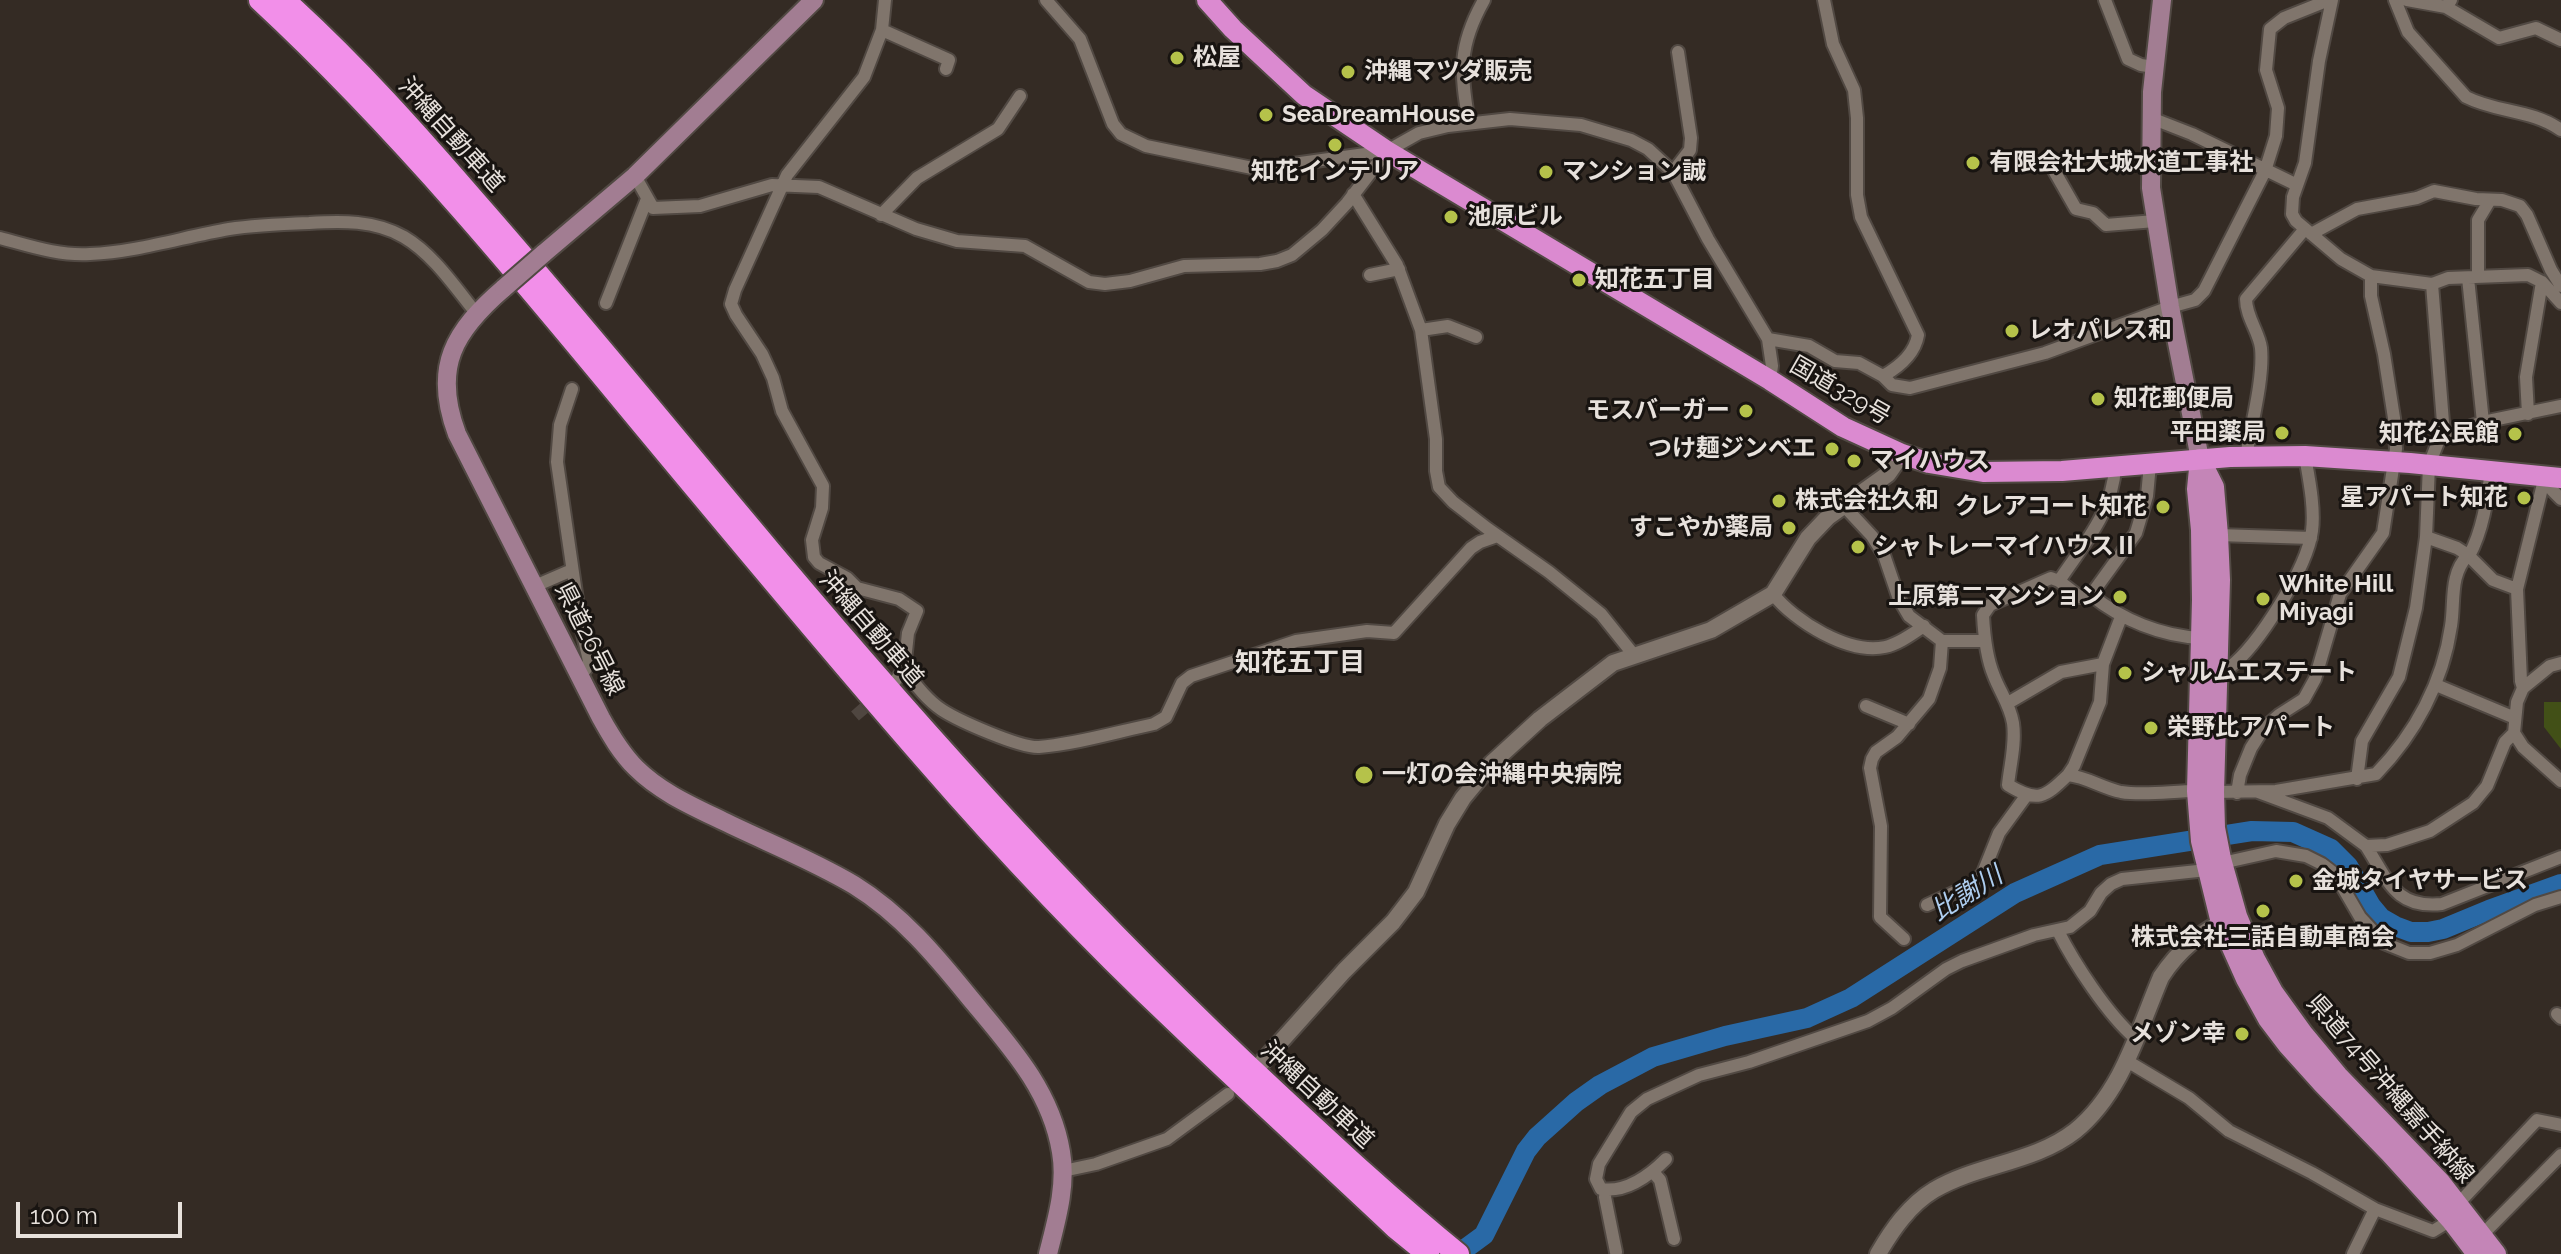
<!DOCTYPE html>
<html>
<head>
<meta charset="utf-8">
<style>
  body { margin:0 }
  #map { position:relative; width:2561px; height:1254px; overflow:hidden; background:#342b24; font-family:Raleway,sans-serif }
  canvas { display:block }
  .scale { position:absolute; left:16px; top:1202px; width:166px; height:36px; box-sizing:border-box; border:4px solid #e7e1dc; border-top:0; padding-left:10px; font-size:24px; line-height:28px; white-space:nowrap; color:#e7e1dc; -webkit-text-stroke:6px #181411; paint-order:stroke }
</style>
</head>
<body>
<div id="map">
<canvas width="2561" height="1254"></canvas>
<div class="scale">100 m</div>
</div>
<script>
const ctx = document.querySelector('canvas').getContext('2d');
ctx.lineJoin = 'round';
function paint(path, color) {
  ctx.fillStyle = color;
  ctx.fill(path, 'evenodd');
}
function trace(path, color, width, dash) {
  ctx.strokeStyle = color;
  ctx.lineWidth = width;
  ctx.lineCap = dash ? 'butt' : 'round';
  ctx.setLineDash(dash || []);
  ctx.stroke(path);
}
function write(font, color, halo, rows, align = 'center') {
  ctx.font = font + ' Raleway,"Noto Sans JP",sans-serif';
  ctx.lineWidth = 6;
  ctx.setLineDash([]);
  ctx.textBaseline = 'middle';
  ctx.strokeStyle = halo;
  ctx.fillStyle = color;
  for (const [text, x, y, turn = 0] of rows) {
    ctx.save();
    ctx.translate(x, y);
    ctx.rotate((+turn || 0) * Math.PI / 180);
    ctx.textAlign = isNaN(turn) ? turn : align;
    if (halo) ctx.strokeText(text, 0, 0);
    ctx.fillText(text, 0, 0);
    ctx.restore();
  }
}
const green = new Path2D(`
  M 2544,702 L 2561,702 L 2561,749 L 2544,727 Z`);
const river = new Path2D(`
  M 1458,1254 L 1484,1235 L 1526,1151 L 1537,1137 L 1576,1102 L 1600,1085 L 1653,1057 L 1725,1036 L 1807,1018 L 1851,998 L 2015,893 L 2100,855 L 2252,831 L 2293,832 L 2331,849 L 2348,866 L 2371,906 L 2381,918 L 2395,926 L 2411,932 L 2428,932 L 2443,929 L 2489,910 L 2561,884`);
const minorTunnel = new Path2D(`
  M 855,716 L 877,697`);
const minor = new Path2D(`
  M 885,0 L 882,30 L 864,77 L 787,175 L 735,290 L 731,304 L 736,315 L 762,354 L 773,378 L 782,411 L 823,486 L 822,508 L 812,540 L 814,557 L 819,563 L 847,578 L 857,588 L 899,599 L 917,611 L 908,633 L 904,670 L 895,681
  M 1046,0 L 1080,39 L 1113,124 L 1121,134 L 1146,146 L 1257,169 L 1387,151
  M 1824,0 L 1833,44 L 1854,90 L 1857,118 L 1857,195 L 1861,217 L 1918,335 C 1915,353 1899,367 1883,376
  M 2105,0 L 2128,59 L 2141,65 L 2154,67
  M 2332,0 L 2319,61 L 2305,163 L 2293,197 L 2292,214 L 2296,221 L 2341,259 L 2371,276 L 2432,284 L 2448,278 L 2528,275 L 2542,282 L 2561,303
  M 2395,0 L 2408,32 L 2466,97 C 2497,113 2531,109 2561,130
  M 2407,0 L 2446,7 L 2451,0
  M 2446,7 L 2499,38 L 2536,28 L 2561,40
  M 882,30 L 949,60 L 946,69
  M 2151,118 L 2192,134 L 2297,185
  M 1469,123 C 1460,72 1458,46 1484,0
  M 2052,167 L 2076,209 L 2093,213 L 2106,225 L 2155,221
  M 1673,172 L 1690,150 L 1691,138 L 1678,52
  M 635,176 L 653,208 L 700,206 L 772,185 L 819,187 L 916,229 L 957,241 L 1025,246 L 1089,282 L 1105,284 L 1130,281 L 1184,266 L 1260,264 L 1277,261 L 1292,255 L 1322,230 L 1347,203 L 1387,151 L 1419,133 L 1448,126 L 1510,119 L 1581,125 L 1631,140 L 1648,149 L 1673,172 L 1708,239 L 1768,339 L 1772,366 L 1770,380
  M 1353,194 L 1397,265 L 1421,330 L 1436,439 L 1436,471 L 1439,487 L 1453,502 L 1488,529 L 1549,572 L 1601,614 L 1633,654
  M 881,215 L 917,178 L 998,129 L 1020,96
  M 2311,234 L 2357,209 L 2417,198 L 2434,191 L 2476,199 L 2502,200 L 2520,206 L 2527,215 L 2551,270 L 2561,286
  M 0,238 C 30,246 59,256 90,254 C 137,252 183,237 229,229 C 255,225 282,224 309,223 C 341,221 375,220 404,237 C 433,254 455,287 476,313
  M 1370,275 L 1399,269
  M 2478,276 L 2478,220 L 2490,200
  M 2468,278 L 2483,422
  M 2432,284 L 2444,435
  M 606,303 L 647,199
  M 1421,330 L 1448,326 L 1476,337
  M 1768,339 L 1809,346 L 1835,361 L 1859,363 L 1883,376 L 1892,385 L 1910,388 L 2045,353 L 2170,307 L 2195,300 L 2204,291 L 2265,171 L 2276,136 L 2278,108 L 2266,70 L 2270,29 L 2284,18 L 2329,0
  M 572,389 L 560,425 L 557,462 L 580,621 L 589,661 L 586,669 L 579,674
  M 2528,414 L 2526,377 L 2542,282
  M 2246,457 C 2251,426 2264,378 2261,348 C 2259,332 2246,317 2246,299 L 2304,230
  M 2115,467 C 2113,512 2083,545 2059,581 L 2051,578 L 2044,581 L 1990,605 L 1983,615 C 1984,635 1986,657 1994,676 C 2000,692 2010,705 2013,723 C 2016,744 2010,765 2008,785 C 2038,803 2044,798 2068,775 C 2087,777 2102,788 2121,792 C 2145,796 2172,791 2197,791
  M 2545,476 L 2517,589 L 2493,580 L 2468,555 L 2457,548 L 2426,537 L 2429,465 L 2440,437 L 2483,422 L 2561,406
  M 2552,477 L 2552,490 L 2561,499
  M 1844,506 L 1872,536 L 1884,555 L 1899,599 L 1909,616 L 1942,641 L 1984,641
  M 2218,535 L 2311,538
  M 2469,556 C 2483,530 2487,500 2491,471
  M 2059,581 L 2080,597 L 2091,595 C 2122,620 2161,636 2201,638
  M 535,586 L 572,570
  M 2517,589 L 2521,681 L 2523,688
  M 1773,594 C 1794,621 1849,655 1885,647 C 1899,644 1912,634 1924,626
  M 2091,595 L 2136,533 L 2147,496 L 2150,464
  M 2217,668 L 2229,668 C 2259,645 2307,568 2312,531 C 2315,508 2309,479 2305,456
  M 904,670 C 915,684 927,700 942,710 C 959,721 1020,748 1039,747 C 1077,744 1116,732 1154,724 L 1166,717 L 1182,683 L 1191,676 L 1296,641 L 1367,631 L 1394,633 L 1471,548 L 1480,542 L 1497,536
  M 2436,685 L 2515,718
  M 2008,703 L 2061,672 L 2103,664
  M 1866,706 L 1909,724
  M 2514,733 L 2523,747 L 2561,781
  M 2068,775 L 2074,766 L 2100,702 L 2103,664 L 2121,617
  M 2357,779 L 2362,741 L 2399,677 L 2416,608 L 2426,537
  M 2214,792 L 2276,791 L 2376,774 C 2415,734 2443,682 2451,626 C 2455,602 2449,575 2468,555
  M 2258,792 L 2328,818 L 2366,846 L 2387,845 L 2430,831 L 2473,803 L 2487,786 L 2505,742 L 2514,733 L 2517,702 L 2523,688 L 2550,666 L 2561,663
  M 2237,793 L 2240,775 L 2251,748 L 2263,729 L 2279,715 L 2304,699 L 2315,679 L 2340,594 L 2383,533 L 2396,449 L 2394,418 L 2384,354 L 2371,296 L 2371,276
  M 2366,846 C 2388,880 2395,909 2442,904 L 2561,857
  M 2222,863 L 2276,851 L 2306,856 L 2322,864 L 2335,874 L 2360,917 L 2384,943 L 2409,953 L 2430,953 L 2457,945 L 2535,905 L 2561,897
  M 1927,905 L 1975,883 L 1983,873 L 1999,833 L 2026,796
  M 2058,931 C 2074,963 2108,1015 2135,1038
  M 1904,939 L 1880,917 L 1881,826 L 1870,768 L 1872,759 L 1876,752 L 1897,737 L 1929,699 L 1940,668 L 1942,641
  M 2557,1014 L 2561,1018
  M 2127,1061 L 2189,1098 L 2229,1131 L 2312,1173 L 2375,1209 L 2433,1231 L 2451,1220
  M 1666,1159 C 1650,1175 1626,1193 1601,1189 L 1596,1179 L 1599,1164 L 1631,1112 L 1647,1099 L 1699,1075 L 1749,1062 L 1868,1021 L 1892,1008 L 1946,969 L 1962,961 L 2034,935 L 2070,927 L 2090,911 L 2101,893 L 2111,884 L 2122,879 L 2207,870
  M 1063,1171 L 1096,1164 L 1167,1139 L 1228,1094
  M 1653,1172 L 1660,1180 L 1674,1239
  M 1606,1190 L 1605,1197 L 1616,1252
  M 2458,1204 L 2537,1120 L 2561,1125
  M 2482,1235 L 2561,1155
  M 2353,1254 L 2375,1209`);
const tertiary = new Path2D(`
  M 1258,1067 L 1344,971 L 1393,922 L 1416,892 L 1447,824 L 1463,798 L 1492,763 L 1540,719 L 1613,663 L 1711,630 L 1773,594 L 1808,538 L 1828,517 L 1888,474 L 1902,454
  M 1878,1254 C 1892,1230 1909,1205 1934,1190 C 1978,1164 2034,1163 2075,1131 C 2122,1093 2138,1031 2161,977 C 2178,951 2201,931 2231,918`);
const secondary = new Path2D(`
  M 2162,0 L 2152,92 L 2151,188 L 2170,307 L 2200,459
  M 543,254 L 635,176 L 814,0
  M 504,288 C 454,331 432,367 457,434 L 601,718 C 611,736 621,753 636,768 C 660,792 692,806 723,821 C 766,842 812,860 854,885 C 901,914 936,956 970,998 C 1009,1045 1051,1090 1061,1152 C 1067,1186 1056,1222 1048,1254`);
const primary = new Path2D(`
  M 2200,459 L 2214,487 L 2218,535 L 2220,580 L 2214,792 L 2215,828 L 2221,859 L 2237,916 L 2255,959 L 2273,992 L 2304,1035 L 2338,1076 L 2441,1183 L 2496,1254
  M 2200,459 L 2197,489 L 2201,530 L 2202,600 L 2197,791 L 2201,841 L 2221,923 L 2246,979 L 2268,1019 L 2287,1044 L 2323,1084 L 2390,1153 L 2451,1220 L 2477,1254`);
const trunk = new Path2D(`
  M 1207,0 L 1233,29 L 1304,95 L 1387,151 L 1770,380 L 1843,427 L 1902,454 L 1929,463 L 1983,472 L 2062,471 L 2230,457 L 2305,456 L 2410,463 L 2561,478`);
const motorway = new Path2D(`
  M 260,0 C 400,130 522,278 643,425 C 736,537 829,649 925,759 C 1004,850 1088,939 1175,1021 C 1248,1091 1323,1159 1396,1228 L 1428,1254
  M 284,0 C 355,64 418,135 480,207 C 579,320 673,436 770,551 C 930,741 1095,924 1277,1093 C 1336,1148 1395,1203 1458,1254`);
const secondaryBridge = new Path2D(`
  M 504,288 L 543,254`);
const markers = [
  [1177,58,8,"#b5c24a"],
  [1348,72,8,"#b5c24a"],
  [1266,115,8,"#b5c24a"],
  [1335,145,8,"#b5c24a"],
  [1973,163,8,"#b5c24a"],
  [1546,172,8,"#b5c24a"],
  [1451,217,8,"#b5c24a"],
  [1579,280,8,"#b5c24a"],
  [2012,331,8,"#b5c24a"],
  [2098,399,8,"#b5c24a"],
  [1746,411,8,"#b5c24a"],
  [2282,433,8,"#b5c24a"],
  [2515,434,8,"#b5c24a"],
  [1832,449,8,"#b5c24a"],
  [1854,461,8,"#b5c24a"],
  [2524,498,8,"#b5c24a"],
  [1779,501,8,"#b5c24a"],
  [2163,507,8,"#b5c24a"],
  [1789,528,8,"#b5c24a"],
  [1858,547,8,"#b5c24a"],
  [2120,597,8,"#b5c24a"],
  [2263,599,8,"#b5c24a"],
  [2125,673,8,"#b5c24a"],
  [2151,728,8,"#b5c24a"],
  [1364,775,10,"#b5c24a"],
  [2296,881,8,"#b5c24a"],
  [2263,911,8,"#b5c24a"],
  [2242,1034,8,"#b5c24a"]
];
const poiNames = [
  ["松屋",1193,58],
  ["沖縄マツダ販売",1364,72],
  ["SeaDreamHouse",1282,115],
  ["有限会社大城水道工事社",1989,163],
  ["知花インテリア",1335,172,"center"],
  ["マンション誠",1562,172],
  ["池原ビル",1467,217],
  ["知花五丁目",1595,280],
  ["レオパレス和",2028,331],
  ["知花郵便局",2114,399],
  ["モスバーガー",1730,411,"right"],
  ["平田薬局",2266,433,"right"],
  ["知花公民館",2499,434,"right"],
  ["つけ麺ジンベエ",1816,449,"right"],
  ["マイハウス",1870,461],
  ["星アパート知花",2508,498,"right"],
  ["株式会社久和",1795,501],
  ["クレアコート知花",2147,507,"right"],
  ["すこやか薬局",1773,528,"right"],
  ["シャトレーマイハウスⅡ",1874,547],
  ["White Hill",2279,585],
  ["Miyagi",2279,613],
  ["上原第二マンション",2104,597,"right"],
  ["シャルムエステート",2141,673],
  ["栄野比アパート",2167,728],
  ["一灯の会沖縄中央病院",1382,775],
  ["金城タイヤサービス",2312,881],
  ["株式会社三話自動車商会",2263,938,"center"],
  ["メゾン幸",2226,1034,"right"]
];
const streetNames = [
  ["沖縄自動車道",451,135,48],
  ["国道329号",1840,391,30],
  ["沖縄自動車道",871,629,49],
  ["県道26号線",589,639,63],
  ["県道74号沖縄嘉手納線",2390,1089,49],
  ["沖縄自動車道",1317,1095,43]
];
const neighbourhoodNames = [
  ["知花五丁目",1300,663]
];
const waterNames = [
  ["比謝川",1967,894,-32]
];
paint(green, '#425017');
trace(river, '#2969a6', 20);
trace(minorTunnel, '#4f4640', 12, [12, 6]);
trace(minor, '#514943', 16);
trace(tertiary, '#514943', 20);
trace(secondary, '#514943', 22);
trace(primary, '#514943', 24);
trace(trunk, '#514943', 24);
trace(motorway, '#514943', 26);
trace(minor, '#80756c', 12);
trace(tertiary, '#80756c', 16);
trace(secondary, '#a27d92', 18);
trace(primary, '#c485b7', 20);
trace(trunk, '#db8ad0', 20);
trace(motorway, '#f28fe9', 22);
trace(secondaryBridge, '#514943', 22, []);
trace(secondaryBridge, '#a27d92', 18);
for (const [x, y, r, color] of markers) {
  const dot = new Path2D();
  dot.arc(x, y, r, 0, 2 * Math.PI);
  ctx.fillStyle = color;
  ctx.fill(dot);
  trace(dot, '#181411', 3);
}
write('bold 24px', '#e7e1dc', '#181411', poiNames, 'left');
write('24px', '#e7e1dc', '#181411', streetNames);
write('bold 26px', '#e7e1dc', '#181411', neighbourhoodNames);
write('italic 26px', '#aecef0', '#181411', waterNames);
</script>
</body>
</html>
